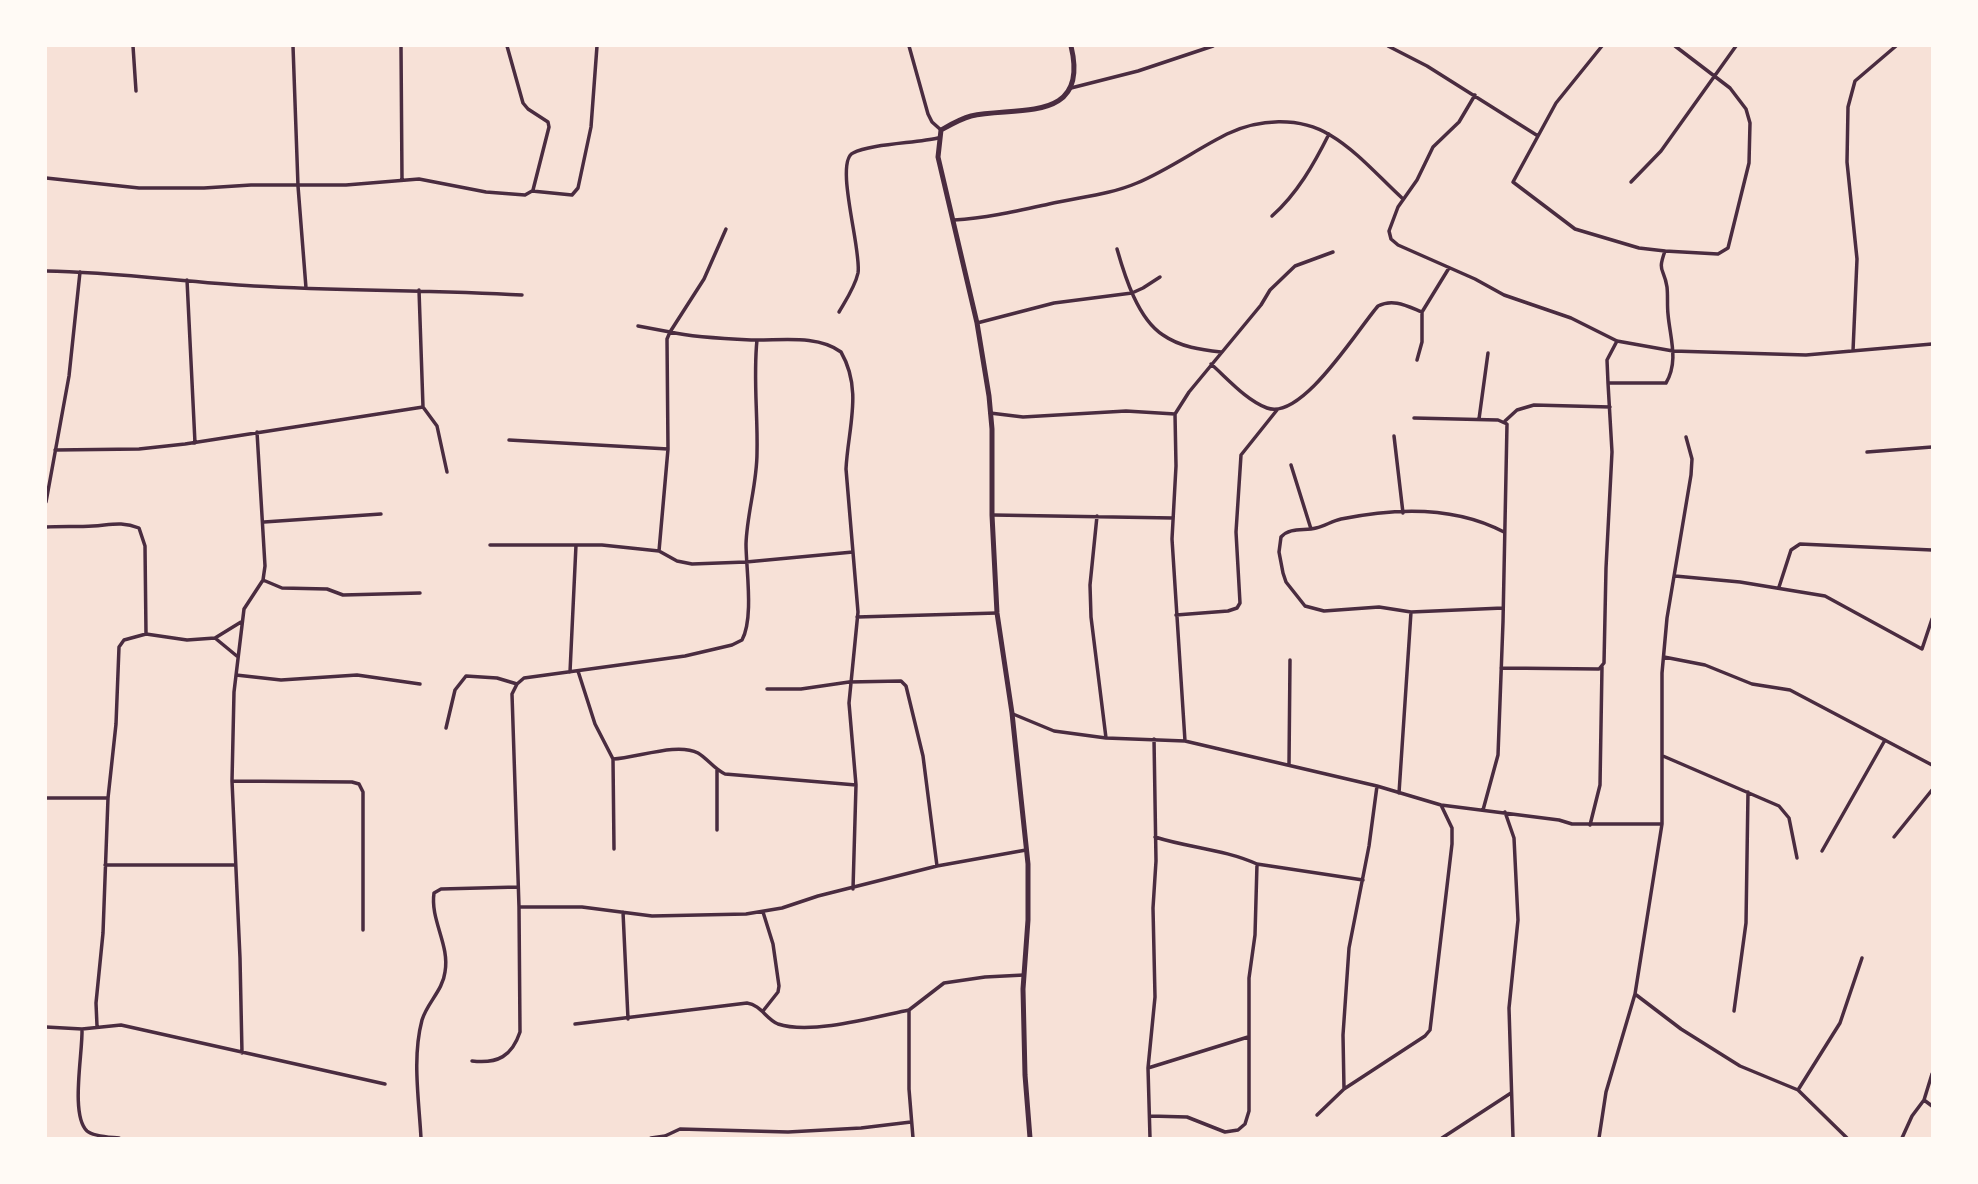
<!DOCTYPE html>
<html>
<head>
<meta charset="utf-8">
<style>
  body { margin:0 }
  #map { position:relative; width:1978px; height:1184px; overflow:hidden; background:#f7e1d7; font-family:Lato,sans-serif }
  canvas { display:block }
  .frame { position:absolute; inset:0; border:47px solid #fffaf5; pointer-events:none }
</style>
</head>
<body>
<div id="map">
<canvas width="1978" height="1184"></canvas>
<div class="frame"></div>
</div>
<script>
const ctx = document.querySelector('canvas').getContext('2d');
ctx.lineJoin = 'round';
function trace(path, color, width, dash) {
  ctx.strokeStyle = color;
  ctx.lineWidth = width;
  ctx.lineCap = dash ? 'butt' : 'round';
  ctx.setLineDash(dash || []);
  ctx.stroke(path);
}
const minor = new Path2D(`
  M 133,46 L 136,91
  M 293,46 L 298,186 L 306,288
  M 401,46 L 402,180
  M 507,46 L 523,103 L 528,109 L 548,122 L 549,127 L 533,190
  M 909,46 L 928,114 L 932,122 L 941,130
  M 1388,46 L 1427,66 L 1538,136
  M 1602,46 L 1556,103 L 1513,182 L 1575,229 L 1639,248 L 1665,251
  M 1071,88 L 1138,71 L 1213,46
  M 1475,95 L 1459,122 L 1433,147 L 1417,180 L 1398,207 L 1389,231 L 1391,239 L 1398,245 L 1475,279 L 1504,295 L 1571,318 L 1617,341 L 1673,351 L 1806,355 L 1932,344
  M 46,178 L 139,188 L 204,188 L 251,185 L 346,185 L 419,179 L 486,192 L 525,195 L 532,191 L 572,195 L 578,188 L 591,127 L 597,46
  M 1631,182 L 1661,151 L 1736,46
  M 1272,216 C 1297,194 1314,164 1329,134
  M 954,220 C 987,218 1017,211 1049,204 C 1079,197 1109,195 1137,183 C 1168,170 1197,149 1227,134 C 1258,119 1299,116 1330,135 C 1357,151 1379,177 1402,198
  M 1117,249 C 1125,277 1138,319 1163,335 C 1180,347 1202,350 1221,352
  M 46,271 C 115,272 184,282 254,286 C 343,291 432,290 522,295
  M 187,280 L 195,443
  M 419,290 L 423,407 L 437,426 L 447,472
  M 839,312 C 846,300 855,287 858,273 C 862,251 834,162 853,153 C 870,144 917,143 938,138
  M 977,323 L 1054,303 L 1132,293 L 1143,288 L 1160,277
  M 638,326 L 670,332 L 704,279 L 726,229
  M 1853,351 L 1857,259 L 1847,162 L 1848,107 L 1855,81 L 1896,46
  M 1417,360 L 1422,342 L 1422,312 L 1449,268
  M 1211,364 C 1228,379 1246,400 1267,408 C 1302,421 1357,330 1378,306 C 1393,298 1407,306 1422,312
  M 1608,383 L 1607,360 L 1617,341
  M 990,413 L 1023,417 L 1126,411 L 1175,414
  M 1414,418 L 1498,420 L 1507,424 L 1503,622 L 1498,755 L 1483,810
  M 1479,419 L 1488,353
  M 1505,421 L 1517,410 L 1534,405 L 1610,407
  M 1394,436 L 1403,513
  M 509,440 L 668,449
  M 55,450 L 139,449 L 185,444 L 423,407
  M 1867,452 L 1932,447
  M 1291,465 L 1311,529
  M 46,502 L 69,376 L 80,272
  M 993,515 L 1173,518
  M 1097,516 L 1090,585 L 1091,617 L 1106,738
  M 264,522 L 381,514
  M 46,527 C 61,526 77,527 93,526 C 110,525 122,521 139,528 L 145,546 L 146,634
  M 490,545 L 602,545 L 659,551 L 677,561 L 692,564 L 746,562 L 853,552
  M 659,551 L 668,449 L 667,339 L 670,332 C 692,337 729,339 751,340 C 779,341 817,334 841,352 C 863,390 848,428 846,469 L 858,612 L 849,703 L 856,785 L 853,889
  M 1675,576 L 1740,582 L 1825,596 L 1922,649 L 1932,619
  M 263,580 L 282,588 L 327,589 L 343,595 L 420,593
  M 1779,587 L 1791,550 L 1800,544 L 1932,550
  M 1411,612 L 1503,608
  M 1176,615 L 1228,611 L 1237,608 L 1240,603 L 1236,532 L 1241,455 L 1277,410
  M 857,617 L 997,613
  M 215,638 L 238,657
  M 1664,657 L 1705,665 L 1752,684 L 1790,690 L 1932,765
  M 1501,668 L 1599,669 L 1604,663 L 1606,568 L 1612,452 L 1608,383 L 1666,383 C 1679,361 1670,338 1668,314 C 1667,305 1668,296 1667,287 C 1664,267 1657,273 1665,251 L 1718,254 L 1728,248 L 1749,163 L 1750,123 L 1746,109 L 1730,88 L 1675,46
  M 578,671 L 595,724 L 613,759 C 637,758 677,742 698,753 C 708,759 714,769 725,774 L 856,785
  M 570,672 L 576,545
  M 236,675 L 281,680 L 357,675 L 420,684
  M 767,689 L 801,689 L 849,682 L 901,681 L 906,686 L 923,756 L 937,866
  M 1013,714 L 1054,731 L 1106,738 L 1185,741 L 1377,786 L 1441,805 L 1559,820 L 1572,824 L 1662,824
  M 446,728 L 455,690 L 466,676 L 497,678 L 517,684
  M 1185,741 L 1172,539 L 1176,466 L 1175,414 L 1189,392 L 1261,305 L 1270,290 L 1295,266 L 1333,252
  M 1663,756 L 1779,806 L 1789,818 L 1797,858
  M 613,759 L 614,849
  M 1289,765 L 1290,660
  M 717,770 L 717,830
  M 232,781 L 352,782 L 359,784 L 363,792 L 363,930
  M 1399,793 L 1411,612 L 1379,607 L 1324,611 L 1305,606 L 1286,582 L 1283,573 L 1279,552 L 1281,537 C 1290,527 1304,531 1316,528 C 1325,526 1332,521 1341,519 C 1394,508 1455,506 1504,532
  M 46,798 L 108,798
  M 1505,812 L 1514,838 L 1518,920 L 1509,1008 L 1513,1138
  M 1590,825 L 1600,785 L 1602,667
  M 1894,837 L 1932,790
  M 1822,851 L 1885,740
  M 1257,864 L 1363,880
  M 105,865 L 235,865
  M 519,907 L 582,907 L 652,916 L 746,914 L 782,908 L 818,896 L 937,866 L 1026,850
  M 623,912 L 628,1019
  M 1635,994 L 1681,1029 L 1740,1066 L 1798,1090 L 1847,1138
  M 763,1011 L 778,992 L 779,986 L 773,944 L 763,912
  M 1734,1011 L 1746,923 L 1748,792
  M 575,1024 L 747,1003 C 761,1005 766,1019 778,1024 C 811,1035 875,1017 909,1010
  M 97,1026 L 96,1003 L 103,933 L 108,798 L 116,724 L 119,647 L 124,640 L 146,634 L 187,640 L 215,638 L 241,622
  M 46,1027 L 82,1029 L 121,1025 L 385,1084
  M 82,1029 C 83,1052 70,1115 87,1131 C 94,1137 110,1137 119,1138
  M 242,1053 L 240,958 L 232,781 L 234,692 L 244,609 L 263,580 L 265,566 L 257,432
  M 472,1061 C 498,1064 512,1056 520,1032 L 519,907 L 512,694 L 517,684 L 524,678 L 685,656 L 732,645 L 742,640 C 754,618 746,569 746,544 C 747,513 757,484 757,453 C 758,415 753,378 757,340
  M 1148,1068 L 1248,1037
  M 1344,1089 L 1343,1035 L 1349,948 L 1369,846 L 1377,786
  M 1798,1090 L 1840,1023 L 1862,958
  M 1924,1100 L 1932,1106
  M 1317,1115 L 1344,1089 L 1425,1036 L 1430,1030 L 1452,844 L 1452,828 L 1441,805
  M 1150,1116 L 1187,1117 L 1225,1132 L 1238,1130 L 1245,1124 L 1249,1111 L 1249,978 L 1255,935 L 1257,864 C 1224,849 1189,848 1155,837
  M 421,1138 C 419,1100 412,1058 422,1020 C 427,1003 443,990 445,972 C 450,945 430,920 434,893 L 441,889 L 518,887
  M 651,1138 L 665,1136 L 680,1129 L 788,1132 L 861,1128 L 911,1122
  M 913,1138 L 909,1089 L 909,1010 L 944,983 L 985,977 L 1024,975
  M 1150,1138 L 1148,1068 L 1155,997 L 1153,908 L 1156,861 L 1154,739
  M 1442,1138 L 1511,1093
  M 1599,1138 L 1606,1092 L 1635,994 L 1662,824 L 1662,673 L 1667,618 L 1691,475 L 1692,459 L 1686,437
  M 1902,1138 L 1912,1116 L 1924,1100 L 1932,1074`);
const tertiary = new Path2D(`
  M 1030,1138 L 1025,1075 L 1023,989 L 1028,920 L 1028,864 L 1012,713 L 997,613 L 992,515 L 992,429 L 989,396 L 977,323 L 938,157 L 941,130 C 950,125 960,119 971,116 C 1017,106 1090,124 1071,46`);
trace(minor, '#4a2c40', 3.5);
trace(tertiary, '#4a2c40', 5);
</script>
</body>
</html>
